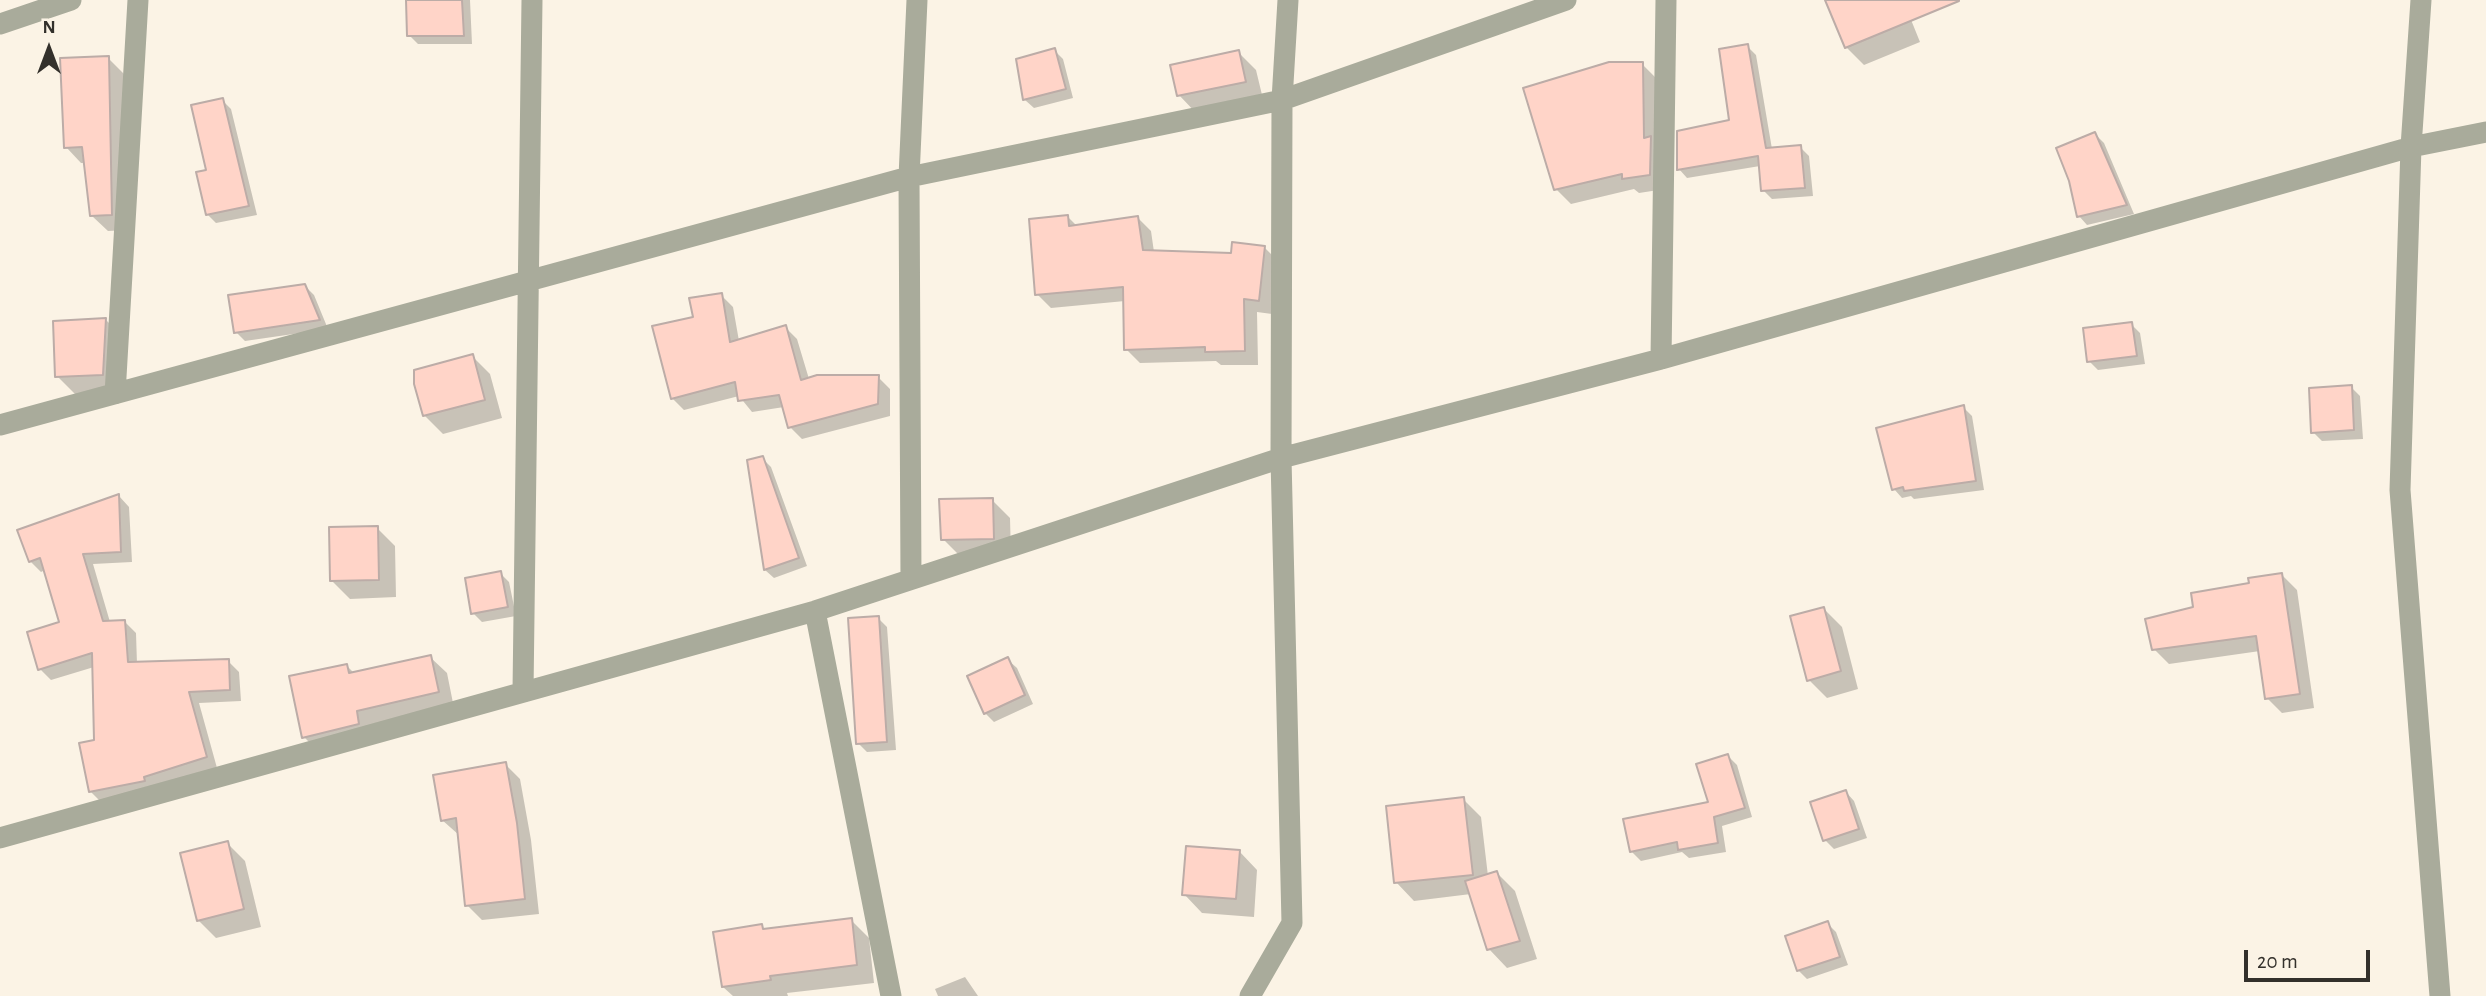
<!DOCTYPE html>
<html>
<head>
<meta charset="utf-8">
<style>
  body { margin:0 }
  #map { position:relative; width:2486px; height:996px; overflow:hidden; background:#fbf3e5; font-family:"Alegreya Sans",sans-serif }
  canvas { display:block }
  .north { position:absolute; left:14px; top:14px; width:70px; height:70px; -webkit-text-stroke:5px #fbf3e5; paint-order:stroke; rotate:0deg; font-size:19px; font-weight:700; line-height:28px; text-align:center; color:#33302b }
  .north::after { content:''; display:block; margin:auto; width:24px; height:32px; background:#33302b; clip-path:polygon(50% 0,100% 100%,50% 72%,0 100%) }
  .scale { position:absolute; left:2244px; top:950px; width:126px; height:32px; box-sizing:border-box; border:4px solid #33302b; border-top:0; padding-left:9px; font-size:21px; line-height:24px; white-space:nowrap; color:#33302b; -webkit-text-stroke:5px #fbf3e5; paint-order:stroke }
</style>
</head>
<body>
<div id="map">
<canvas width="2486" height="996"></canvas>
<div class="north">N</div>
<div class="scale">20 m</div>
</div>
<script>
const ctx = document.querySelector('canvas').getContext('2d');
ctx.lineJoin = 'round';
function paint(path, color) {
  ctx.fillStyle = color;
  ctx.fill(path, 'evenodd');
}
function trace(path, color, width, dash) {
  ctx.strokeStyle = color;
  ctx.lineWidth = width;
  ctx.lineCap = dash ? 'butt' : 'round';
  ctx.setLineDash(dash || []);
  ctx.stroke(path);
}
const shadow = new Path2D(`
  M 408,0 L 470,0 L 472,44 L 418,44 L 409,35 Z
  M 1827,0 L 1903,0 L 1920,42 L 1864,65 L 1846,47 Z
  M 1747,46 L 1756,55 L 1772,149 L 1800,147 L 1809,156 L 1813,196 L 1772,199 L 1763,190 L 1760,166 L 1687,178 L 1679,169 L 1731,122 Z
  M 1054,50 L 1063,59 L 1073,98 L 1034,108 L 1025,100 L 1018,60 Z
  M 1238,52 L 1256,70 L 1263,99 L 1197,114 L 1179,95 Z
  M 108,58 L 124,74 L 127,230 L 108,231 L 92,216 L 85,163 L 81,163 L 66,147 Z
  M 1642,64 L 1657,79 L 1665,189 L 1639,193 L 1634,189 L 1571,204 L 1556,189 Z
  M 222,100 L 231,109 L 257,215 L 216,223 L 207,214 L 208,171 Z
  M 2095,134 L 2104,143 L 2134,214 L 2087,225 L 2079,216 Z
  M 1068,217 L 1077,226 L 1138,218 L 1151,231 L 1154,252 L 1233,255 L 1264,247 L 1278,261 L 1272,314 L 1257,312 L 1258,365 L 1221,365 L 1216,361 L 1140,363 L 1126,349 L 1125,301 L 1051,308 L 1037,294 Z
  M 305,286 L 314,295 L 328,329 L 245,341 L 236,332 Z
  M 721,295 L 733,307 L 739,341 L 785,327 L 797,339 L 809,379 L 878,377 L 890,389 L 890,416 L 802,439 L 790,427 L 784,407 L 752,412 L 739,396 L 684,410 L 672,398 L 695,318 Z
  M 106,320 L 124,338 L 120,393 L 75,394 L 57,376 Z
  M 2131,324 L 2140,333 L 2145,364 L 2098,370 L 2089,361 Z
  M 472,356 L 490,374 L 502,418 L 443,434 L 424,415 Z
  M 2351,387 L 2360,396 L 2363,439 L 2322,441 L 2313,432 Z
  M 1963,407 L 1972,416 L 1984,490 L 1914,499 L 1911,496 L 1902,498 L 1894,489 Z
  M 762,458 L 771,467 L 807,566 L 774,578 L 765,570 L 749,462 Z
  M 119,496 L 129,507 L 132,562 L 93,564 L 110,622 L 125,622 L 136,633 L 137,664 L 228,661 L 239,672 L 241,701 L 199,703 L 217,768 L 102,803 L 91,792 L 96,741 L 94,667 L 51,680 L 40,669 L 61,623 L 45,570 L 41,572 L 30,561 Z
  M 992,500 L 1010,518 L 1011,556 L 961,557 L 943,539 Z
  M 377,528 L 395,546 L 396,597 L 350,599 L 332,581 Z
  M 500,573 L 509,582 L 516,616 L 482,622 L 473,613 Z
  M 2282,575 L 2297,590 L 2314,708 L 2282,713 L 2267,698 L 2260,651 L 2169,664 L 2154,649 L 2195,608 Z
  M 1824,609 L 1842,627 L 1858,689 L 1827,698 L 1809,680 Z
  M 878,618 L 887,627 L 896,750 L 867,752 L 858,743 Z
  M 430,657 L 447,673 L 454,708 L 320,753 L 304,737 L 347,666 L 354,673 Z
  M 1008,660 L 1017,668 L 1033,704 L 994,722 L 985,713 Z
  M 1728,756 L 1737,765 L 1752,817 L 1722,826 L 1726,852 L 1689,858 L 1682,852 L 1641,861 L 1632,852 L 1625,820 L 1710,803 Z
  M 505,764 L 520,779 L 531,840 L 539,914 L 482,920 L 467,905 L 459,835 L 442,820 Z
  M 1846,792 L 1854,801 L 1867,838 L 1834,849 L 1825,840 Z
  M 1463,799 L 1481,817 L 1488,876 L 1497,873 L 1515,891 L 1537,959 L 1507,968 L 1489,949 L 1471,894 L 1414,901 L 1396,882 Z
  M 227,843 L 245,861 L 261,927 L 216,938 L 198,920 Z
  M 1239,851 L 1257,870 L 1254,917 L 1202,913 L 1184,894 Z
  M 851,920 L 869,938 L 874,983 L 787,993 L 788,996 L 733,996 L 723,987 L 761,926 L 766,931 Z
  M 1827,923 L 1836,932 L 1848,965 L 1807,979 L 1798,970 Z
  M 965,977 L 978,996 L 938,996 L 935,989 Z`);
const building = new Path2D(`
  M 406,0 L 462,0 L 464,36 L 407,36 Z
  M 1825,0 L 1959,0 L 1959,1 L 1845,48 Z
  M 1748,44 L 1766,148 L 1801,145 L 1805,188 L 1761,191 L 1758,156 L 1677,170 L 1677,131 L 1729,120 L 1719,49 Z
  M 1055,48 L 1066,89 L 1023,100 L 1016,59 Z
  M 1239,50 L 1246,82 L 1177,96 L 1170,65 Z
  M 109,56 L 112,215 L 90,216 L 82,147 L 64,148 L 60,58 Z
  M 1609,62 L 1643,62 L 1644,138 L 1651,136 L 1650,175 L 1622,179 L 1622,174 L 1554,190 L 1523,88 Z
  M 223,98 L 249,206 L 206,215 L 196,172 L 206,170 L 191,105 Z
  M 2095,132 L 2127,205 L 2077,217 L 2069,181 L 2056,148 Z
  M 1068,215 L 1069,226 L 1138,216 L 1143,250 L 1231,253 L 1232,242 L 1265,246 L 1259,301 L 1244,299 L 1245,351 L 1205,352 L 1205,347 L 1124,350 L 1123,287 L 1035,295 L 1029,219 Z
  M 305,284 L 320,320 L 234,333 L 228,295 Z
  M 722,293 L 730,342 L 786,325 L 801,380 L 817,375 L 879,375 L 878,404 L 788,428 L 779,395 L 738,401 L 735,382 L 671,399 L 652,326 L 693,317 L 689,298 Z
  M 106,318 L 103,375 L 55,377 L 53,321 Z
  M 2132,322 L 2137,356 L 2087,362 L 2083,328 Z
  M 473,354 L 485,400 L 423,416 L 414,384 L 414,370 Z
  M 2352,385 L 2354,430 L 2311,433 L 2309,388 Z
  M 1964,405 L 1976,481 L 1904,491 L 1903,487 L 1892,490 L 1876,428 Z
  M 763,456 L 799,558 L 764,570 L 747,460 Z
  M 119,494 L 121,552 L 83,554 L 103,621 L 125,620 L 128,662 L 229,659 L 230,690 L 189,692 L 207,757 L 144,777 L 145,781 L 89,792 L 79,743 L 94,740 L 92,653 L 38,670 L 27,632 L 59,622 L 40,558 L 29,562 L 17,530 Z
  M 993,498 L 994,539 L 941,540 L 939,499 Z
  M 378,526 L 379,580 L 330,581 L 329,527 Z
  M 501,571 L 508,607 L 471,614 L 465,578 Z
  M 2282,573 L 2300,694 L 2265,699 L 2256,636 L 2152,650 L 2145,619 L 2193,607 L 2191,593 L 2249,583 L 2248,578 Z
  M 1824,607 L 1841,671 L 1807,681 L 1790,616 Z
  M 879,616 L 887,742 L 856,744 L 848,618 Z
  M 431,655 L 439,692 L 357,711 L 359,724 L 302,738 L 289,676 L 347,664 L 349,673 Z
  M 1008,657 L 1025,695 L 984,714 L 967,676 Z
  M 1728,754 L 1745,808 L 1714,817 L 1718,843 L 1678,850 L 1677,842 L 1630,852 L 1623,819 L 1708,802 L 1696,764 Z
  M 506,762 L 517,823 L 525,899 L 465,906 L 456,818 L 441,821 L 433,775 Z
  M 1846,790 L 1859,829 L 1823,841 L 1810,802 Z
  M 1464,797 L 1473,875 L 1394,883 L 1386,806 Z
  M 228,841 L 244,909 L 197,921 L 180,853 Z
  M 1186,846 L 1240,850 L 1236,899 L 1182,895 Z
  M 1497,871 L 1520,941 L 1487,950 L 1465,881 Z
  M 852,918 L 857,965 L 770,976 L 771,980 L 722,987 L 713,932 L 762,924 L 763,929 Z
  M 1828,921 L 1840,957 L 1797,971 L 1785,936 Z`);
const street = new Path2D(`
  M 2421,0 L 2411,147 L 2400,490 L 2440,996
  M 0,24 L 71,0
  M 1661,359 L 1666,0
  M 115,394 L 138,0
  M 0,425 L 909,177 L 1282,100 L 1566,0
  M 911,578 L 909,177 L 917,0
  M 815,611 L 891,996
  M 523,691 L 532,0
  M 0,838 L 815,611 L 1281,458 L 1661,359 L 2411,147 L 2486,132
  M 1250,996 L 1292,923 L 1281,458 L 1282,100 L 1288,0`);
paint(shadow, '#0003');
paint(building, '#ffd4c8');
trace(building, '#bcaca7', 2);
trace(street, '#a9ab9b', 21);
</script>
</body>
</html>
